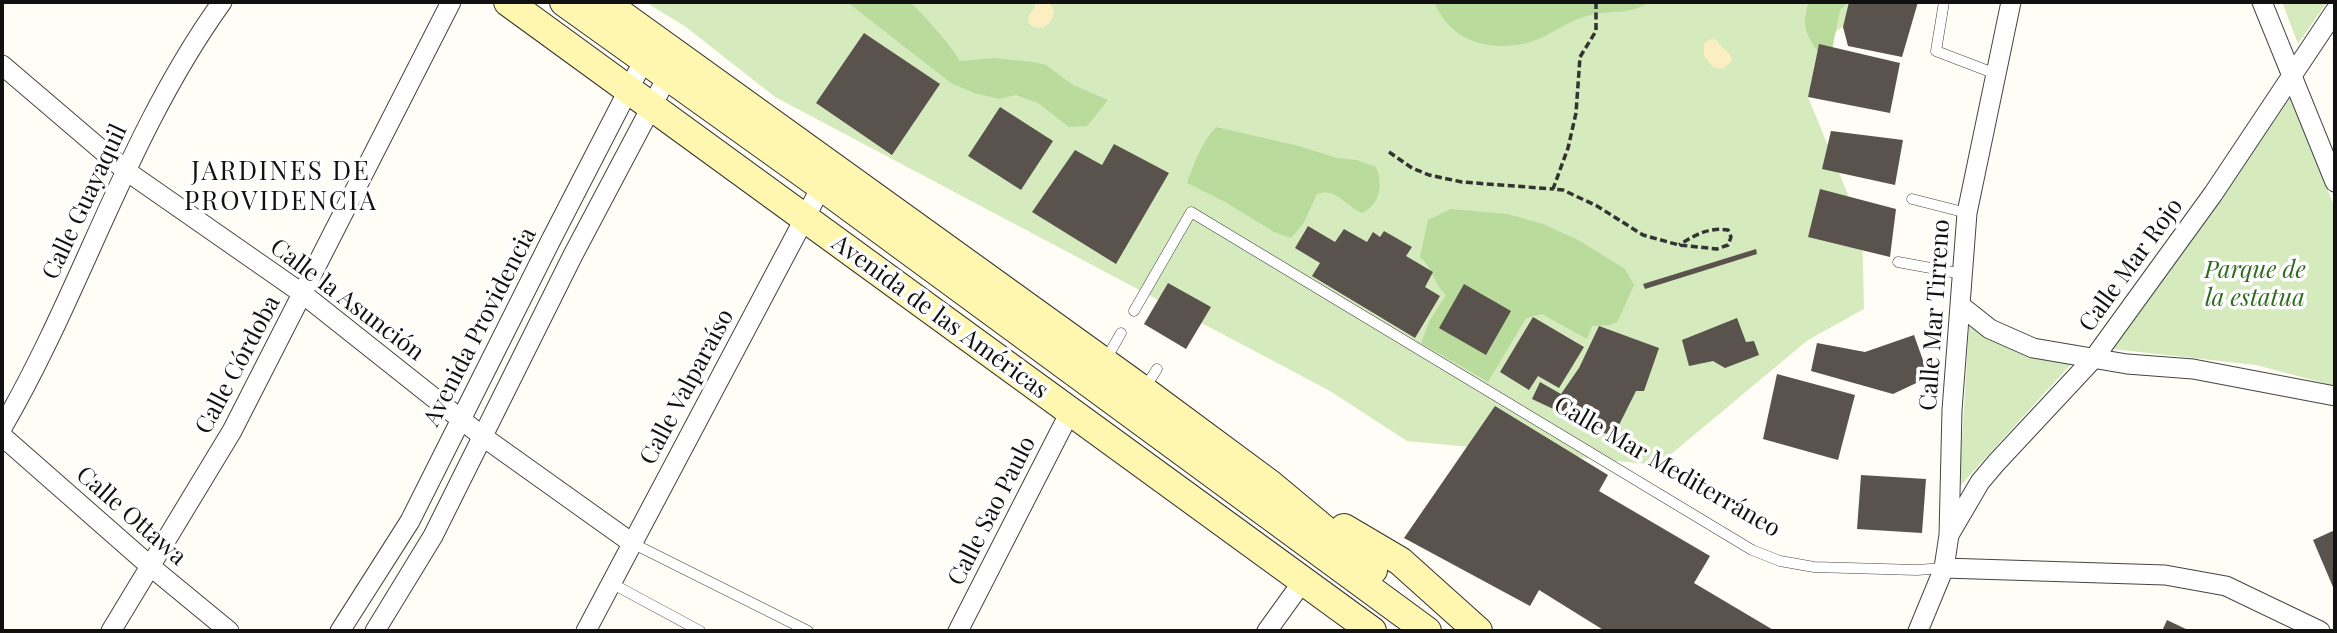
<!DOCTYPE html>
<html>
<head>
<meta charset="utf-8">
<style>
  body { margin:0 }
  #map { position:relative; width:2337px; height:633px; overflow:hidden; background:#fffdf5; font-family:"Playfair Display",serif }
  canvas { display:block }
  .frame { position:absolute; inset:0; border:4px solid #111; pointer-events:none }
</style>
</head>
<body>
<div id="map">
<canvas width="2337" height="633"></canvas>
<div class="frame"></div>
</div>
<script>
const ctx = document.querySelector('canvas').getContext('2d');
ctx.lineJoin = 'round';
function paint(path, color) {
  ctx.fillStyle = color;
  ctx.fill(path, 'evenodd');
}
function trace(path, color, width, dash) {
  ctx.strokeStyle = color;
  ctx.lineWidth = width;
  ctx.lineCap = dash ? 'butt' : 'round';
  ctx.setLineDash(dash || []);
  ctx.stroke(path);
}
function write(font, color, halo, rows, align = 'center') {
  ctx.font = font + ' "Playfair Display",serif';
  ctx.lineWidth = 7;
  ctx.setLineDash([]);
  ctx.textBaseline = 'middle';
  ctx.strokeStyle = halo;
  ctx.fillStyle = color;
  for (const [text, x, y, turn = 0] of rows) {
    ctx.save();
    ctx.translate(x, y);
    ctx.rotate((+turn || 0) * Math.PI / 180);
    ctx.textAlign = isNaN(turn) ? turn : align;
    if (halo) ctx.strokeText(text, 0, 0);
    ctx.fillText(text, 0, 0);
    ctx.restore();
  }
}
const green = new Path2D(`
  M 645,2 L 1877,2 L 1819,44 L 1808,97 L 1862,229 L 1864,309 L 1808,340 L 1658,465 L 1407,441 L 1330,391 L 775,97 L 686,27 Z
  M 2282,2 L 2327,2 L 2298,44 Z
  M 2292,95 L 2335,209 L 2335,386 L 2256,365 L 2113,349 Z
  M 1969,326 L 2019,353 L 2071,364 L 1959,487 Z`);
const forest = new Path2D(`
  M 847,2 L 911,2 C 927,20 948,41 960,61 L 994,58 L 1034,62 L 1046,65 L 1073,85 L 1108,100 L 1087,126 L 1069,127 L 1038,103 L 1016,95 L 999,99 L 974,93 L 951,83 Z
  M 1433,2 L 1649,2 C 1632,15 1607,10 1587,16 C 1570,21 1558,29 1543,37 C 1515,51 1470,50 1448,24 C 1442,18 1438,9 1433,2 Z
  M 1809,2 L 1849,2 L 1840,10 L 1831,55 L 1819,53 C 1806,36 1801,23 1809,2 Z
  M 1216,127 L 1299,146 L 1337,158 L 1357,160 L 1376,167 C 1383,184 1381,204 1362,213 C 1344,205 1336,187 1317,194 L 1303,224 L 1291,238 L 1274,232 L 1227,203 L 1187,183 C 1194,164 1202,141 1216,127 Z
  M 1451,209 L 1508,214 L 1543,224 L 1580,241 L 1625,269 L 1634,285 L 1618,321 L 1610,325 L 1592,326 L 1587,339 L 1542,314 L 1526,318 L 1488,382 L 1421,343 L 1430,320 L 1446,295 C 1432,282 1434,269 1420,257 L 1428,220 Z`);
const sand = new Path2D(`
  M 1036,2 L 1049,2 C 1058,12 1053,22 1043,28 L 1033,27 L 1028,22 L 1029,15 L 1034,9 Z
  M 1715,39 C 1718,41 1720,45 1723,48 C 1733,57 1737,59 1722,69 L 1713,67 L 1704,56 L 1704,44 L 1708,40 Z`);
const building = new Path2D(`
  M 1849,2 L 1918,2 L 1902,57 L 1848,46 L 1843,27 Z
  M 864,33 L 940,84 L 892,155 L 816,103 Z
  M 1819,44 L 1900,63 L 1890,113 L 1808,97 Z
  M 1000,107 L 1053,141 L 1021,190 L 968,156 Z
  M 1831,131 L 1903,140 L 1895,185 L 1822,169 Z
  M 1114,144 L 1169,173 L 1116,264 L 1032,212 L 1075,150 L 1102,165 Z
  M 1820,189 L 1896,209 L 1890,257 L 1808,237 Z
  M 1308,226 L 1335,242 L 1344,229 L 1367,242 L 1373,232 L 1380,237 L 1384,231 L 1412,247 L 1406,256 L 1433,272 L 1425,287 L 1440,296 L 1415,338 L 1312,276 L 1320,263 L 1295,248 Z
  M 1756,249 L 1757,254 L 1645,289 L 1643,284 Z
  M 1168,283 L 1211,307 L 1186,349 L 1144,324 Z
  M 1464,284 L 1511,311 L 1486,355 L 1439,328 Z
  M 1533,317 L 1584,347 L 1559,388 L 1538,376 L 1529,390 L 1500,372 Z
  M 1737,318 L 1746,342 L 1754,341 L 1759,355 L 1725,368 L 1713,361 L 1689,366 L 1682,340 Z
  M 1599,326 L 1659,348 L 1644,391 L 1636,391 L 1613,437 L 1532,399 L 1540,382 L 1561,394 L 1579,368 Z
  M 1914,335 L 1929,377 L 1893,394 L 1811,371 L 1817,343 L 1865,352 Z
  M 1777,374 L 1855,395 L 1838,460 L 1763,439 Z
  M 1495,406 L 1608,475 L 1599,491 L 1710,556 L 1694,583 L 1775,631 L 1605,631 L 1539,590 L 1530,606 L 1404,538 Z
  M 1861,475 L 1926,479 L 1922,533 L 1857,529 Z
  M 2335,530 L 2335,586 L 2333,587 L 2313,540 Z
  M 2167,620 L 2190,631 L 2162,631 Z`);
const path = new Path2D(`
  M 1596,2 L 1596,31 L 1580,57 L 1576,113 L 1568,148 L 1553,189 L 1563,190 L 1597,206 L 1643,235 L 1679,245 L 1717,249 L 1728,245 L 1731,237 L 1728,230 C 1708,227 1695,235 1679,245
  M 1389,152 L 1412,168 L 1429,175 L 1462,182 L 1553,189`);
const lane = new Path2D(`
  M 1944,2 L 1936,51 L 1996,74
  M 1912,199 L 1967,213
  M 1898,262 L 1963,274
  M 1134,311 L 1191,212 L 1752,550 L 1780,561 L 1814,567 L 1917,570 L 1944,568
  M 1105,361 L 1121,333
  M 1144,389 L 1157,369
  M 632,543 L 808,631
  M 611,583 L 700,631`);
const street = new Path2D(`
  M 2262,2 L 2335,182
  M 2,65 L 125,170 L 303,294 L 482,436 L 632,543
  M 1961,306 L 1990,329 L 2033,348 L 2127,364 L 2193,369 L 2335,396
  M 2,428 C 83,289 127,134 222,2
  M 2,436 L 150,566 L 229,631
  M 1949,535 L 1980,482 L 1996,463 L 2094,358 L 2213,194 L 2335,11
  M 1944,568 L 2165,575 L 2226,586 L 2320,631
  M 111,631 L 232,431 L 451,2
  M 340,631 L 410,521 L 550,242 L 649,50
  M 375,631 L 433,536 L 573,255 L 673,66
  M 586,631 L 827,176
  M 958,631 L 1070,412
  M 1267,631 L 1303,581
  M 1918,631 L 1944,568 L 1949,535 L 1952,410 L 1967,213 L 2011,2`);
const secondary = new Path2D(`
  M 508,2 L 1372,631
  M 564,2 L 821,186 L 1427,631
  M 604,2 L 1143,390 L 1270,484 L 1373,570
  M 1344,528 L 1400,561 L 1478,631`);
const streetNames = [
  ["Calle Guayaquil",85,202,-65],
  ["Calle Mar Rojo",2131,265,-54],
  ["Calle la Asunción",347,300,37],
  ["Calle Mar Tirreno",1935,315,-86],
  ["Avenida de las Américas",940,317,36],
  ["Avenida Providencia",480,327,-63],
  ["Calle Córdoba",238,365,-62],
  ["Calle Valparaíso",687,387,-62],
  ["Calle Mar Mediterráneo",1667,467,30],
  ["Calle Sao Paulo",992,511,-63],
  ["Calle Ottawa",131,516,41]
];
const parkNames = [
  ["Parque de",2255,271],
  ["la estatua",2255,299]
];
const neighbourhoodNames = [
  ["JARDINES DE",281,172],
  ["PROVIDENCIA",281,202]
];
paint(green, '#d5ebbd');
paint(forest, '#b9dc9c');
paint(sand, '#fbeec1');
paint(building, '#5a524d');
trace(lane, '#444', 11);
trace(street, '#444', 21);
trace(secondary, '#333', 30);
trace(path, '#333', 3.5, [7, 3.5]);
trace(lane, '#fff', 10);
trace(street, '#fff', 19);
trace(secondary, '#fff6b0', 28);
write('24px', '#111', '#fff', streetNames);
write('italic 24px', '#2f6b1f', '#fff', parkNames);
ctx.letterSpacing = '2px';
write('26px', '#111', '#fff', neighbourhoodNames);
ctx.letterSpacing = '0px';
</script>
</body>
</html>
